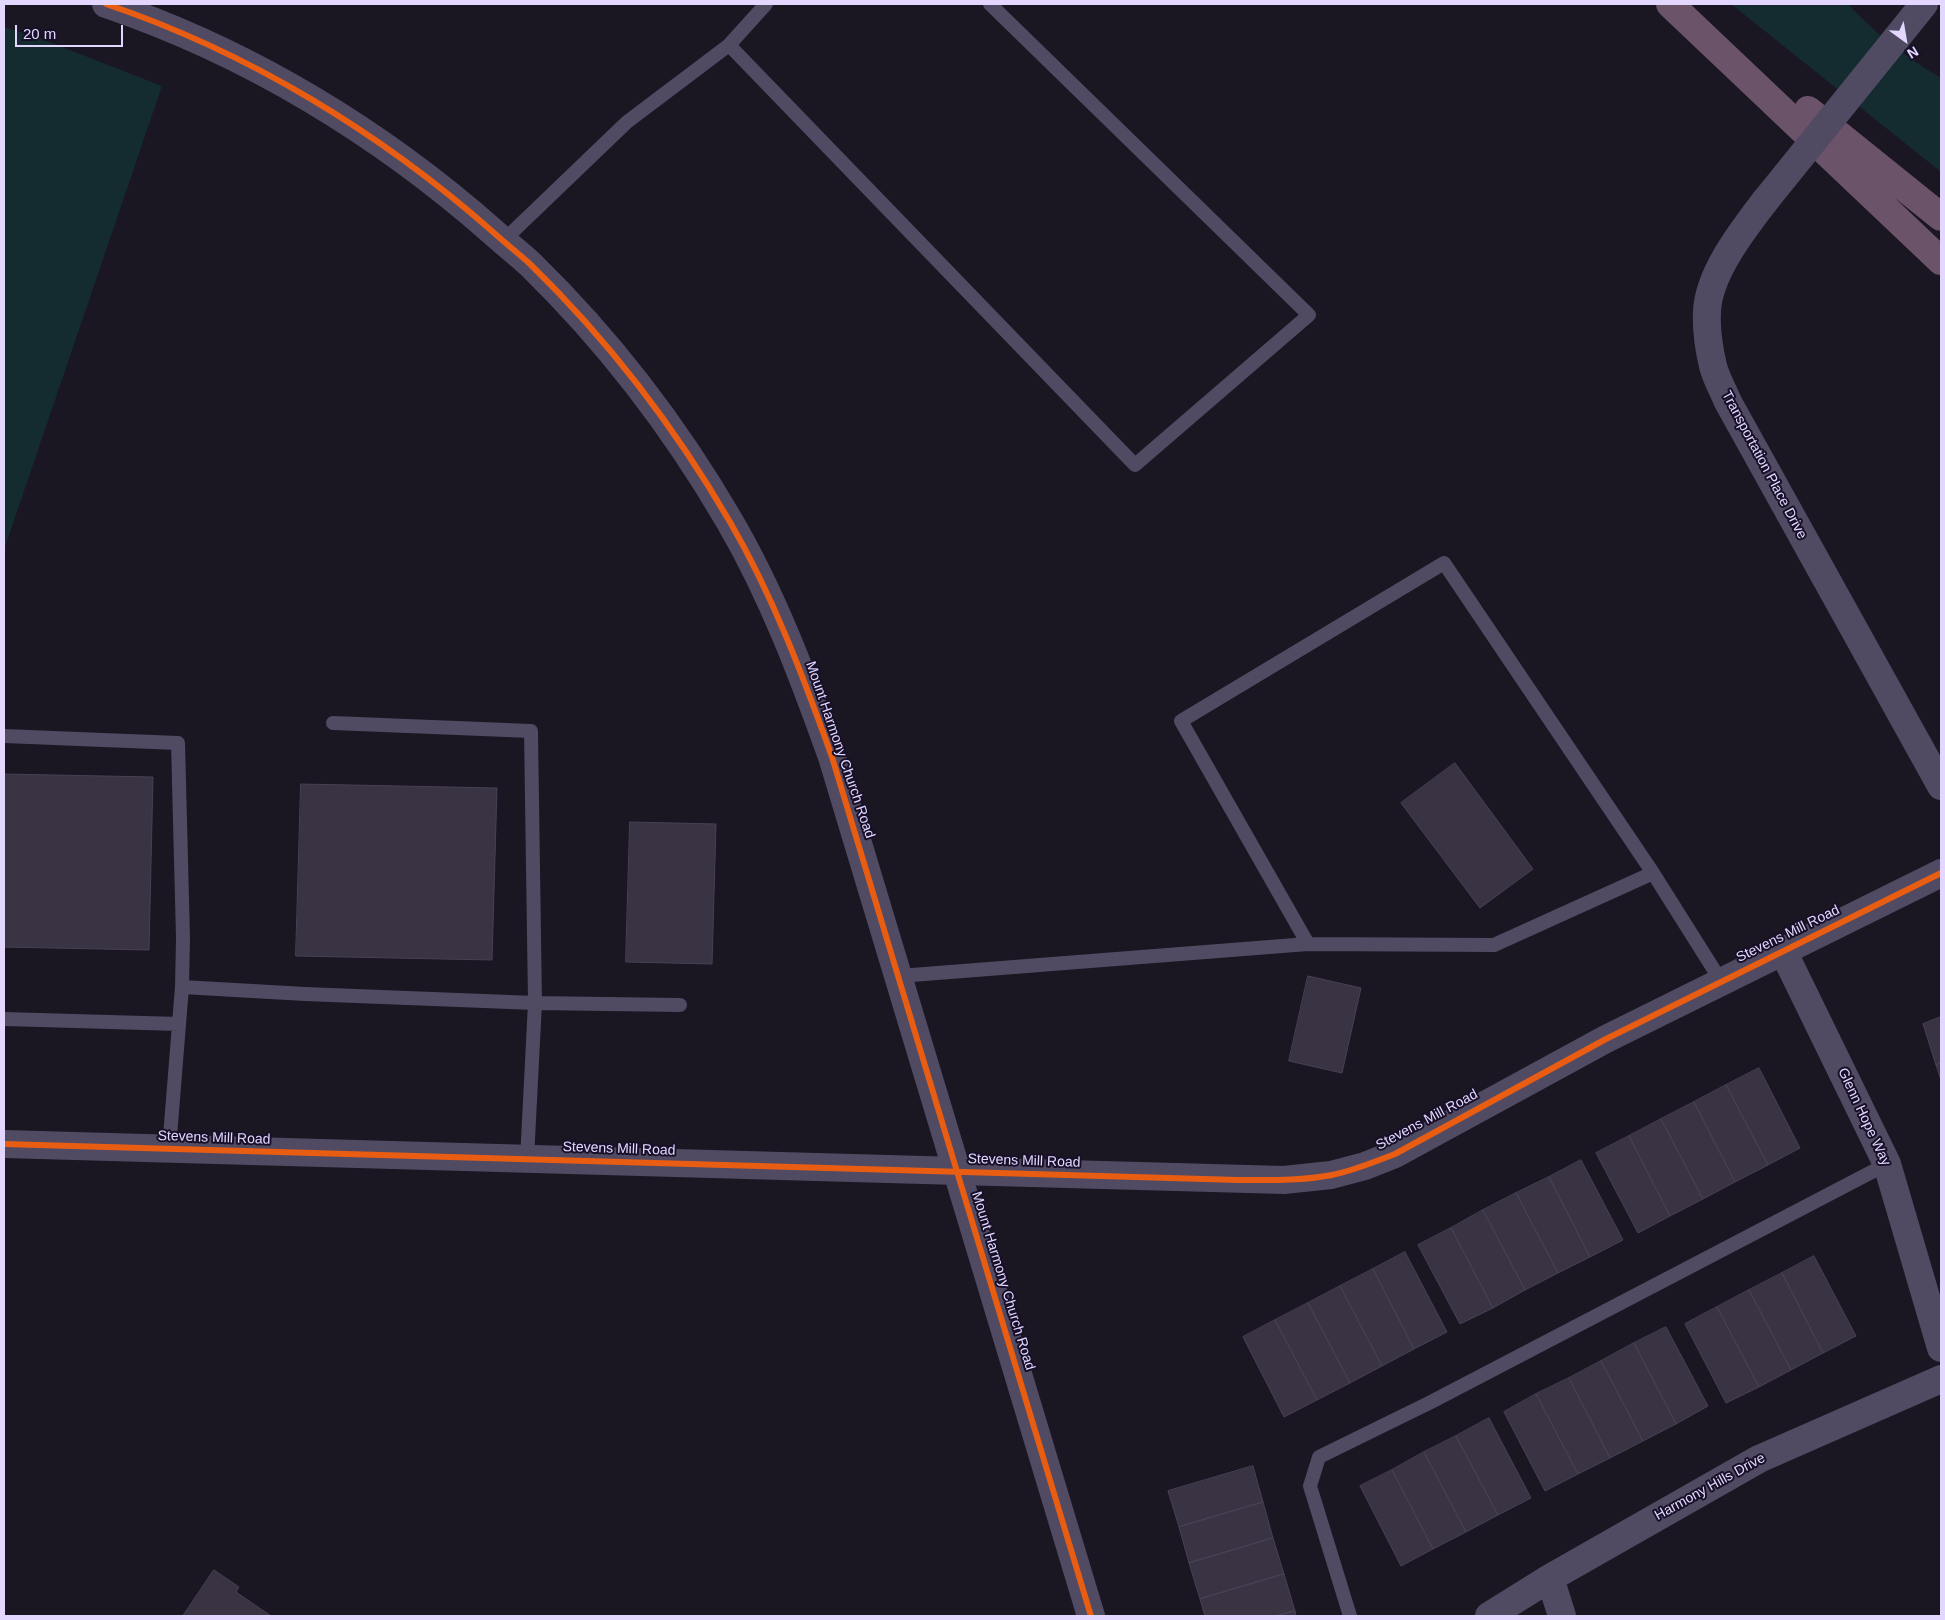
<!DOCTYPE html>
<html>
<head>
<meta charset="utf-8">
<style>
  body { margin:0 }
  #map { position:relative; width:1945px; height:1620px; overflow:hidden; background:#1a1622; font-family:Arial,sans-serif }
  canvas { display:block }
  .frame { position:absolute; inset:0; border:5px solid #e3d7ff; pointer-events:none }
  .north { position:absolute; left:1880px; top:15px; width:50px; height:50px; -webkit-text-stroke:4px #181028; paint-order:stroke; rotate:148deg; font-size:14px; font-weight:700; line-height:20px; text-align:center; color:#e3d7ff }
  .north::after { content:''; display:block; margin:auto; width:18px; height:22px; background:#e3d7ff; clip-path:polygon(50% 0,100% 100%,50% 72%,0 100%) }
  .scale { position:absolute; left:15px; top:25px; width:108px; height:22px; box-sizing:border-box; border:2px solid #e3d7ff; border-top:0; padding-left:6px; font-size:15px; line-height:18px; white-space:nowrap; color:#e3d7ff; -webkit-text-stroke:4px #181028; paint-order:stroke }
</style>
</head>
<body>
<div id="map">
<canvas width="1945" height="1620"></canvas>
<div class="frame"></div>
<div class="north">N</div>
<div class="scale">20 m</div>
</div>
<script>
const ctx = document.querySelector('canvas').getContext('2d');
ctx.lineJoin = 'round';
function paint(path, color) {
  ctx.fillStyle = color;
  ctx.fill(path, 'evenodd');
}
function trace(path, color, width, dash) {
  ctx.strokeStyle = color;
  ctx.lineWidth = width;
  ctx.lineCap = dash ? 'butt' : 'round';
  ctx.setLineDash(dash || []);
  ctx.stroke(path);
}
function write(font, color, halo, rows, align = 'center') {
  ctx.font = font + ' Arial,sans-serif';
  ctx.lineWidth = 4;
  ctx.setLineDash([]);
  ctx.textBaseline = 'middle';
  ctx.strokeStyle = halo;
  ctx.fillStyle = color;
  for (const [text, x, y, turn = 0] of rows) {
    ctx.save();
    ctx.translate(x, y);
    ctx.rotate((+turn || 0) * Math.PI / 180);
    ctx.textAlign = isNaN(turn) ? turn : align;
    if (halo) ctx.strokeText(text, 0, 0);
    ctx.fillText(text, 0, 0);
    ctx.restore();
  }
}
const green = new Path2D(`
  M 1731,4 L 1848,4 C 1875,33 1907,58 1941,78 L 1941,172 Z
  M 4,27 L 34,36 L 162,86 L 4,550 Z`);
const building = new Path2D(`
  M 1455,763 L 1533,869 L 1480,908 L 1401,803 Z
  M 4,774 L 153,777 L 149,950 L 4,947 Z
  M 301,784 L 497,788 L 492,960 L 296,956 Z
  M 630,822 L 716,824 L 712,964 L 626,962 Z
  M 1308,976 L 1361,988 L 1342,1073 L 1289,1061 Z
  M 1941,1017 L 1941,1063 L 1936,1065 L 1923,1024 Z
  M 1941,1063 L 1941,1080 L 1936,1065 Z
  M 1759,1068 L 1800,1148 L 1768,1165 L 1726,1085 Z
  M 1726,1085 L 1768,1165 L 1735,1182 L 1694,1102 Z
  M 1694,1102 L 1735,1182 L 1703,1199 L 1661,1119 Z
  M 1661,1119 L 1703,1199 L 1670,1216 L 1629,1136 Z
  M 1629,1136 L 1670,1216 L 1638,1233 L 1596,1153 Z
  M 1581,1160 L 1623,1240 L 1590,1257 L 1549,1177 Z
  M 1549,1177 L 1590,1257 L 1558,1273 L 1516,1193 Z
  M 1516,1193 L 1558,1273 L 1525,1290 L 1483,1210 Z
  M 1483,1210 L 1525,1290 L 1493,1308 L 1451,1228 Z
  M 1451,1228 L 1493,1308 L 1460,1324 L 1418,1245 Z
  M 1405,1252 L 1447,1332 L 1414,1349 L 1373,1269 Z
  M 1814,1256 L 1856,1336 L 1823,1353 L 1782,1273 Z
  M 1373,1269 L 1414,1349 L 1382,1366 L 1340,1286 Z
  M 1782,1273 L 1823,1353 L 1791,1370 L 1749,1290 Z
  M 1340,1286 L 1382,1366 L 1350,1383 L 1308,1303 Z
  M 1749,1290 L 1791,1370 L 1759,1387 L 1717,1307 Z
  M 1308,1303 L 1350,1383 L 1317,1400 L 1275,1320 Z
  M 1717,1307 L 1759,1387 L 1726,1403 L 1685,1324 Z
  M 1275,1320 L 1317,1400 L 1284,1417 L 1243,1337 Z
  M 1666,1327 L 1708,1406 L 1676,1424 L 1634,1343 Z
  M 1634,1343 L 1676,1424 L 1643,1441 L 1601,1361 Z
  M 1601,1361 L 1643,1441 L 1610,1458 L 1569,1378 Z
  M 1569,1378 L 1610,1458 L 1578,1474 L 1536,1394 Z
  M 1536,1394 L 1578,1474 L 1545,1491 L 1504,1412 Z
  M 1489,1418 L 1531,1498 L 1498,1515 L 1456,1436 Z
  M 1456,1436 L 1498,1515 L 1466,1532 L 1424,1452 Z
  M 1424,1452 L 1466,1532 L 1433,1549 L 1392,1470 Z
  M 1253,1466 L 1263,1502 L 1179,1527 L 1168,1491 Z
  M 1392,1470 L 1433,1549 L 1401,1566 L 1360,1486 Z
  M 1263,1502 L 1273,1538 L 1189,1563 L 1179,1527 Z
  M 1273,1538 L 1284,1574 L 1200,1599 L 1189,1563 Z
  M 214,1570 L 239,1587 L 236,1592 L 271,1616 L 183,1616 Z
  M 1284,1574 L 1295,1611 L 1275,1616 L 1205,1616 L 1200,1599 Z
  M 1295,1611 L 1296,1616 L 1275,1616 Z`);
const service = new Path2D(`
  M 729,45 L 1135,465 L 1309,315 L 990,4
  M 503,241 L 627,122 L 729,45 L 766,4
  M 4,736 L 178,743 L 183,938 L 182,987
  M 1308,944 L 1181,721 L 1444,563 L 1653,873
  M 899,976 L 1308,944 L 1494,945 L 1653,873 L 1721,981
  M 4,1019 L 179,1024
  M 169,1149 L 182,987 L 305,994 L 535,1003 L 531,731 L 333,723
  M 527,1159 L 535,1003 L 680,1005
  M 1350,1616 L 1310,1486 L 1319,1457 L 1431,1402 L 1887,1164`);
const minor = new Path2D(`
  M 1895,40 L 1924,4
  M 1765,201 C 1743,230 1708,274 1707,312 C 1706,330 1709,349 1713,366 C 1716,378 1723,390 1728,402 L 1941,786
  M 1783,951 L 1887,1164 L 1941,1348
  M 958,1171 L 1284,1180 L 1331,1175 L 1365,1166 L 1395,1154 L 1606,1039 L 1941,873
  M 1550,1578 L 1562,1616
  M 1489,1616 L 1550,1578 L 1759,1459 L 1941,1379`);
const tertiary = new Path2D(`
  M 106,4 C 248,52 381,133 493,232 C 505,243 518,253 530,264 C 608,340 676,429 730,522 C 773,596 803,676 832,757 L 1091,1616
  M 4,1144 L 958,1171`);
const motorway = new Path2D(`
  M 1670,4 L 1941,261
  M 1808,110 L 1941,217`);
const minorBridge = new Path2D(`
  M 1765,201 L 1895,40`);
const cycleway = new Path2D(`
  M 106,4 C 248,52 381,133 493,232 C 505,243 518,253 530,264 C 608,340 676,429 730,522 C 773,596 803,676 832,757 L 1091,1616
  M 4,1144 L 1238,1180 C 1269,1180 1301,1181 1332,1175 C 1353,1171 1374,1162 1395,1154 L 1606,1039 L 1941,873`);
const streetNames = [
  ["Transportation Place Drive",1764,465,62],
  ["Mount Harmony Church Road",840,750,71],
  ["Stevens Mill Road",1788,934,-26],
  ["Glenn Hope Way",1864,1117,65],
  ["Stevens Mill Road",1427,1120,-28],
  ["Stevens Mill Road",214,1138,2],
  ["Stevens Mill Road",619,1149,2],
  ["Stevens Mill Road",1024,1161,2],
  ["Mount Harmony Church Road",1003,1281,73],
  ["Harmony Hills Drive",1710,1487,-29]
];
paint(green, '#142b30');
paint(building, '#393344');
trace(building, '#484156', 1);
trace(service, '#504a63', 14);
trace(minor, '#504a63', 28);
trace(tertiary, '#504a63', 28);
trace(motorway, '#6b5369', 28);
trace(minorBridge, '#504a63', 28);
trace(cycleway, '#e95d12', 6);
write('14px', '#e3d7ff', '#181028', streetNames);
</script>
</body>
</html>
